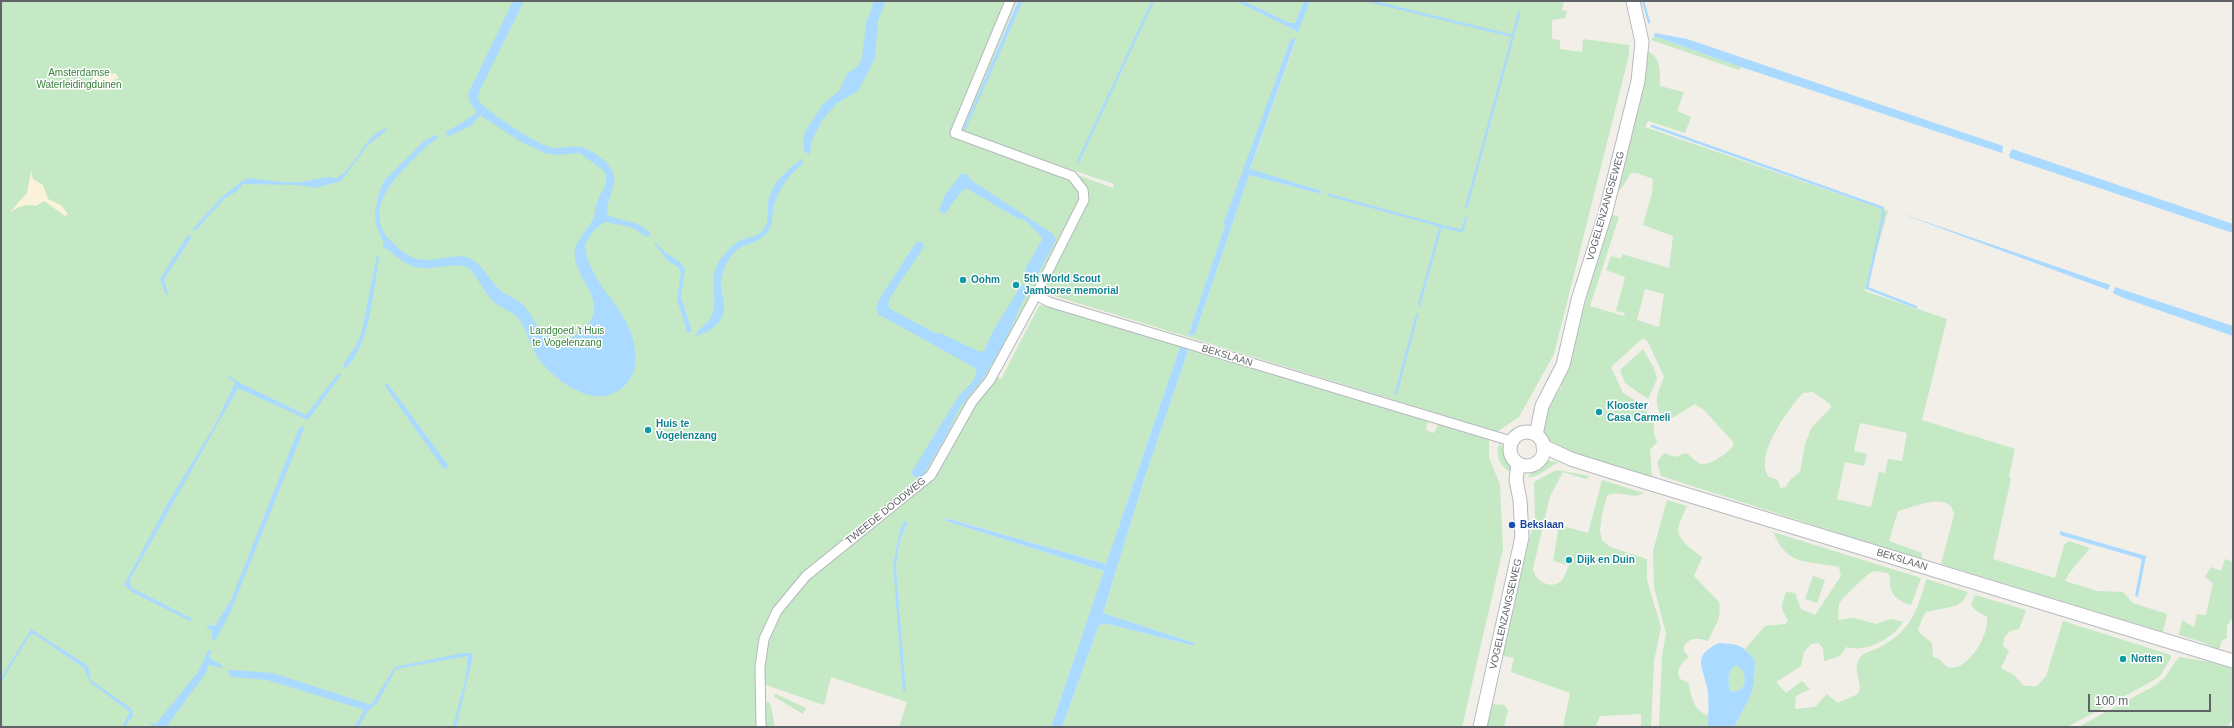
<!DOCTYPE html>
<html>
<head>
<meta charset="utf-8">
<style>
  body { margin:0 }
  #map { position:relative; width:2234px; height:728px; overflow:hidden; background:#f1efe8; font-family:Arial,sans-serif }
  canvas { display:block }
  .frame { position:absolute; inset:0; border:2px solid #5f6368; pointer-events:none }
  .scale { position:absolute; left:2088px; top:694px; width:123px; height:18px; box-sizing:border-box; border:2px solid #5f6368; border-top:0; padding-left:5px; font-size:12px; line-height:14px; white-space:nowrap; color:#5f6368; -webkit-text-stroke:3px #fff; paint-order:stroke }
</style>
</head>
<body>
<div id="map">
<canvas width="2234" height="728"></canvas>
<div class="frame"></div>
<div class="scale">100 m</div>
</div>
<script>
const ctx = document.querySelector('canvas').getContext('2d');
ctx.lineJoin = 'round';
function paint(path, color) {
  ctx.fillStyle = color;
  ctx.fill(path, 'evenodd');
}
function trace(path, color, width, dash) {
  ctx.strokeStyle = color;
  ctx.lineWidth = width;
  ctx.lineCap = dash ? 'butt' : 'round';
  ctx.setLineDash(dash || []);
  ctx.stroke(path);
}
function write(font, color, halo, rows, align = 'center') {
  ctx.font = font + ' Arial,sans-serif';
  ctx.lineWidth = 3;
  ctx.setLineDash([]);
  ctx.textBaseline = 'middle';
  ctx.strokeStyle = halo;
  ctx.fillStyle = color;
  for (const [text, x, y, turn = 0] of rows) {
    ctx.save();
    ctx.translate(x, y);
    ctx.rotate((+turn || 0) * Math.PI / 180);
    ctx.textAlign = isNaN(turn) ? turn : align;
    if (halo) ctx.strokeText(text, 0, 0);
    ctx.fillText(text, 0, 0);
    ctx.restore();
  }
}
const green = new Path2D(`
  M 1,1 L 1017,1 L 962,134 L 1023,1 L 1236,1 L 1294,30 L 1310,1 L 1564,1 L 1562,10 L 1567,11 L 1565,18 L 1552,20 L 1552,39 L 1560,40 L 1560,49 L 1582,52 L 1583,39 L 1629,45 L 1629,55 L 1554,354 L 1519,417 L 1494,434 L 1492,430 L 1048,294 L 1043,291 L 1043,288 L 928,473 L 818,563 L 765,631 L 759,727 L 1,727 ZM 1291,38 L 1296,40 L 1250,170 L 1322,191 L 1321,194 L 1249,175 L 1195,334 L 1188,336 ZM 1003,147 L 1114,184 L 1113,188 Z
  M 1242,1 L 1304,1 L 1295,23 L 1289,23 Z
  M 1654,36 L 1741,67 L 1739,70 L 1651,40 Z
  M 1645,51 C 1662,55 1660,73 1660,86 L 1684,92 L 1677,111 L 1691,117 L 1685,133 L 1648,121 L 1645,127 L 1888,211 L 1865,291 L 1947,319 L 1922,420 L 2015,449 L 2009,476 L 2011,479 L 1993,559 L 2055,578 L 2064,545 L 2069,541 L 2090,548 L 2070,572 L 2065,581 L 2097,591 L 2123,592 L 2133,603 L 2167,614 L 2163,632 L 1941,564 L 1954,515 C 1951,489 1912,508 1898,511 L 1889,541 L 1922,553 L 1922,560 L 1661,476 L 1657,462 L 1664,453 L 1675,457 L 1686,453 C 1691,456 1696,463 1701,464 C 1710,466 1732,451 1734,443 L 1704,410 L 1695,404 L 1664,423 C 1654,402 1655,399 1664,377 L 1648,342 L 1643,338 L 1611,367 L 1623,393 L 1647,407 L 1647,416 L 1653,417 L 1654,434 L 1657,442 L 1650,450 L 1652,478 L 1578,457 L 1549,442 L 1542,430 L 1543,415 L 1561,387 L 1611,214 L 1619,217 L 1590,306 L 1624,316 L 1625,313 L 1616,311 L 1625,277 L 1606,270 L 1611,256 L 1621,259 L 1622,254 L 1669,268 L 1673,236 L 1643,225 L 1652,193 L 1653,179 L 1637,173 L 1631,173 L 1621,189 L 1615,192 ZM 1645,289 L 1664,294 L 1659,327 L 1637,320 ZM 1813,392 L 1830,404 L 1831,408 L 1812,427 L 1805,444 L 1800,472 L 1790,480 L 1786,487 L 1780,488 L 1778,480 L 1769,477 C 1753,456 1789,408 1803,393 ZM 1860,423 L 1907,433 L 1902,461 L 1888,459 L 1885,473 L 1879,472 L 1871,507 L 1837,499 L 1845,462 L 1864,466 L 1867,454 L 1854,451 Z
  M 1042,305 L 1181,344 L 1106,564 L 947,518 L 946,521 L 1104,571 L 1051,727 L 899,727 L 907,702 L 831,677 L 824,705 L 766,685 L 761,685 L 769,632 L 796,589 L 921,487 L 994,375 L 1001,379 L 1039,306 ZM 908,521 L 900,540 L 896,565 L 906,692 L 893,564 L 900,530 Z
  M 1187,346 L 1428,420 L 1426,430 L 1434,433 L 1439,423 L 1489,438 L 1489,457 L 1500,485 L 1503,549 L 1462,727 L 1062,727 L 1099,625 L 1108,624 L 1193,646 L 1194,643 L 1103,613 L 1144,480 L 1187,354 Z
  M 1643,349 L 1654,368 L 1657,379 L 1648,399 L 1625,383 L 1620,370 Z
  M 1499,443 C 1508,450 1512,463 1512,473 C 1500,467 1495,456 1499,443 Z
  M 1548,461 L 1559,462 C 1549,466 1538,479 1528,477 L 1534,468 Z
  M 1556,470 L 1590,476 L 1586,479 L 1563,472 L 1550,496 L 1533,569 C 1535,581 1552,591 1562,580 C 1565,576 1567,570 1569,565 L 1553,561 L 1558,531 L 1553,526 L 1556,524 L 1588,533 L 1602,480 L 1644,493 C 1632,501 1620,488 1607,496 L 1602,514 L 1600,531 L 1602,540 L 1610,547 L 1647,559 L 1647,580 L 1661,627 L 1654,661 L 1651,727 L 1641,727 L 1641,714 L 1600,716 L 1595,727 L 1563,727 L 1570,693 L 1511,672 L 1514,658 L 1499,655 L 1505,639 L 1535,516 L 1534,482 Z
  M 1667,500 L 1687,506 C 1679,525 1671,532 1690,548 C 1694,551 1699,554 1702,558 L 1694,576 L 1719,602 C 1722,619 1715,625 1708,641 C 1697,638 1691,637 1684,646 L 1684,651 L 1689,657 C 1682,663 1675,669 1680,679 L 1689,683 C 1690,695 1695,713 1708,715 L 1708,727 L 1659,727 L 1662,656 L 1666,634 L 1654,587 L 1653,551 Z
  M 1773,532 L 1921,578 L 1911,605 C 1903,603 1891,597 1890,586 C 1890,581 1891,578 1888,573 L 1874,571 L 1868,574 L 1842,599 L 1839,604 L 1838,620 L 1854,618 L 1876,624 L 1891,619 L 1903,622 C 1893,639 1865,653 1846,647 L 1840,656 L 1824,661 L 1823,649 L 1819,643 L 1811,644 L 1804,652 L 1801,666 L 1776,682 L 1786,693 L 1802,681 L 1810,689 L 1796,696 L 1795,709 L 1815,707 L 1827,694 L 1838,703 L 1858,694 C 1864,685 1852,671 1859,659 C 1863,652 1873,651 1880,647 C 1910,632 1918,610 1926,579 L 1968,592 L 1963,601 L 1955,606 L 1926,612 L 1922,619 L 1918,630 L 1922,635 L 1932,643 L 1933,657 L 1939,659 L 1947,667 C 1967,674 1990,634 1987,617 L 1975,610 L 1971,604 L 1975,595 L 2026,610 L 2019,629 L 2010,631 L 2004,638 L 2003,646 L 2009,651 L 2001,668 L 2014,675 L 2024,686 L 2037,686 L 2046,676 L 2063,621 L 2171,655 L 2171,658 L 2160,676 L 2147,684 L 2067,727 L 1734,727 L 1750,697 L 1754,683 L 1755,660 L 1745,649 L 1765,626 L 1786,624 L 1788,621 C 1781,606 1780,609 1786,592 L 1795,593 L 1801,609 L 1815,615 L 1841,576 L 1839,567 C 1806,560 1788,567 1773,532 Z
  M 2225,559 L 2233,562 L 2233,617 L 2227,626 L 2227,638 L 2222,640 L 2219,650 L 2199,641 L 2179,635 L 2182,620 L 2194,627 L 2197,614 L 2206,615 L 2213,583 L 2205,577 L 2211,567 L 2221,571 Z
  M 1813,576 L 1825,580 L 1817,603 L 1805,599 Z
  M 2179,657 L 2210,662 L 2233,669 L 2233,717 L 2228,727 L 2078,727 L 2156,685 L 2164,678 Z
  M 1737,665 C 1745,671 1747,679 1742,688 L 1734,692 L 1730,690 C 1728,680 1727,670 1737,665 Z
  M 776,694 L 806,708 L 803,714 L 773,696 Z
  M 768,701 L 771,706 L 775,727 L 764,727 L 761,709 Z
  M 1490,704 L 1504,705 L 1508,710 L 1504,727 L 1478,727 Z`);
const sand = new Path2D(`
  M 115,73 L 119,78 L 100,86 L 89,86 L 94,76 L 100,78 Z
  M 31,171 L 33,179 L 43,185 L 48,199 L 61,205 L 68,214 L 65,216 L 44,201 L 36,206 C 26,203 19,207 10,212 L 27,193 Z`);
const water = new Path2D(`
  M 513,1 L 524,1 L 479,92 L 478,100 C 486,111 536,144 550,147 C 560,150 571,145 580,147 C 591,149 607,161 612,170 C 620,185 604,200 608,215 C 623,223 640,219 651,235 L 647,237 L 631,227 L 605,222 L 594,230 L 585,244 C 587,283 628,307 634,344 C 636,356 637,369 630,379 C 605,415 562,387 541,362 C 531,349 528,332 519,319 C 513,311 501,309 494,302 C 484,292 478,278 469,268 C 455,262 442,268 429,268 C 412,270 399,259 387,249 L 383,248 L 384,245 L 376,224 L 375,212 L 379,193 L 384,181 L 425,140 L 436,135 L 438,138 L 429,144 C 406,167 358,205 390,240 C 398,248 406,256 417,259 C 437,263 459,250 473,260 C 485,268 491,283 502,292 C 509,297 519,299 525,307 C 534,318 540,335 554,341 C 563,342 572,338 579,333 C 618,304 570,278 575,250 C 577,238 587,231 592,221 C 596,215 594,207 598,200 C 602,190 609,184 605,172 L 580,153 L 557,155 L 545,153 L 521,142 L 480,115 L 471,126 L 449,136 L 445,133 L 477,113 L 469,101 L 468,94 Z
  M 874,1 L 886,1 L 878,20 L 875,58 L 870,68 L 858,91 L 837,103 L 822,121 L 813,138 L 809,155 L 804,151 L 803,140 L 806,130 L 823,104 L 839,91 L 847,74 L 858,66 L 862,59 L 866,23 Z
  M 1018,1 L 1023,1 L 964,133 L 962,132 Z
  M 1236,1 L 1243,1 L 1290,23 L 1295,23 L 1304,1 L 1310,1 L 1298,32 Z
  M 1655,33 L 1687,39 L 2003,146 L 2002,153 L 1741,67 L 1654,36 Z
  M 1291,38 L 1296,39 L 1250,169 L 1322,191 L 1321,194 L 1249,175 L 1195,334 L 1188,336 L 1225,226 L 1224,222 Z
  M 387,128 L 386,131 L 368,145 L 341,181 L 315,188 L 299,185 L 243,184 L 237,191 L 224,199 L 196,230 L 192,230 L 222,197 L 242,181 L 249,178 L 281,182 L 302,182 L 327,177 L 337,178 C 358,166 363,135 387,128 Z
  M 2012,149 L 2233,224 L 2233,233 L 2010,158 L 2009,155 Z
  M 800,160 L 804,162 C 790,175 779,186 774,206 C 771,216 774,225 766,234 C 755,246 739,242 729,259 C 725,265 722,274 721,281 C 720,291 725,299 724,309 C 723,323 709,333 695,336 C 700,326 710,324 713,312 C 718,292 706,277 723,256 C 728,250 734,244 741,240 C 748,237 758,237 763,230 C 770,222 767,212 768,203 C 770,185 786,171 800,160 Z
  M 961,174 L 966,174 L 971,180 L 1053,234 L 1056,240 L 1034,281 L 1025,277 L 1026,267 L 1042,240 L 1042,237 L 1025,220 L 1017,218 L 966,188 L 959,194 L 945,214 L 939,211 L 945,195 Z
  M 1897,212 L 2110,285 L 2108,290 Z
  M 188,235 L 191,236 L 189,241 L 166,276 L 164,280 L 168,292 L 167,296 L 160,280 C 169,264 178,250 188,235 Z
  M 917,241 L 923,243 L 924,247 L 890,297 L 888,305 L 890,309 L 937,334 L 940,333 L 980,352 L 984,351 L 992,333 L 1022,284 L 1027,288 L 1027,293 L 1002,347 L 982,380 L 960,407 L 946,436 L 921,479 L 916,478 L 911,473 L 958,397 L 973,381 L 977,372 L 975,368 L 878,314 L 876,308 L 880,298 Z
  M 655,242 L 666,253 L 679,261 L 685,269 L 681,297 L 692,332 L 687,332 L 677,299 L 681,273 L 679,268 L 667,260 L 654,243 Z
  M 377,256 L 379,256 L 379,259 C 373,291 370,345 346,368 L 343,367 L 344,363 L 358,342 L 362,330 Z
  M 2115,287 L 2233,326 L 2233,336 L 2121,297 L 2113,293 Z
  M 1181,344 L 1187,346 L 1187,354 L 1144,480 L 1103,613 L 1194,643 L 1194,646 L 1108,624 L 1099,625 L 1062,727 L 1051,727 L 1104,571 L 946,521 L 946,518 L 1106,564 Z
  M 224,373 L 240,383 L 306,415 L 337,375 L 340,373 L 341,375 L 308,420 L 238,388 L 129,581 L 132,588 L 191,618 L 192,621 L 190,621 L 134,593 L 124,585 L 169,501 L 215,425 L 235,383 Z
  M 385,382 L 388,384 L 448,465 L 446,469 L 443,468 L 385,386 Z
  M 303,426 L 304,429 L 230,613 L 216,639 L 212,640 L 212,631 L 205,625 L 215,626 L 231,600 L 299,428 Z
  M 908,521 L 900,540 L 896,565 L 906,692 L 903,691 L 893,564 L 900,530 L 904,522 Z
  M 2060,531 L 2146,556 L 2138,597 L 2135,596 L 2142,559 L 2060,535 Z
  M 31,629 L 88,666 L 91,680 L 132,709 L 133,715 L 125,727 L 122,727 L 130,712 L 90,682 L 84,668 L 34,634 L 30,635 L 1,682 L 1,678 Z
  M 1719,643 C 1740,645 1740,643 1755,660 L 1754,683 L 1750,697 L 1734,727 L 1708,727 C 1708,716 1709,704 1708,692 C 1705,669 1689,657 1719,643 ZM 1737,665 C 1745,671 1747,680 1742,688 L 1734,692 L 1730,690 C 1728,680 1727,670 1737,665 Z
  M 209,649 L 211,651 L 209,658 L 222,665 L 222,668 L 208,665 L 206,673 L 166,727 L 153,727 L 148,721 L 155,725 L 198,672 Z
  M 463,653 L 471,653 L 473,656 L 456,727 L 453,727 L 466,676 L 468,656 L 396,669 L 377,703 L 368,711 L 358,727 L 354,727 L 364,711 L 362,709 L 267,680 L 232,677 L 228,673 L 229,670 L 232,670 L 273,673 L 371,705 L 395,667 Z`);
const stream = new Path2D(`
  M 1369,1 L 1513,36 L 1466,208
  M 1643,1 L 1649,22
  M 1513,36 L 1519,13
  M 1652,126 L 1883,208 L 1883,216 L 1867,288 L 1916,307
  M 1078,162 L 1153,1
  M 1329,195 L 1441,226
  M 1419,305 L 1441,226 L 1462,231 L 1466,218
  M 1396,393 L 1417,315`);
const street = new Path2D(`
  M 1036,295 L 1049,302 L 1511,441
  M 761,727 L 760,667 L 764,639 L 777,611 L 806,576 L 931,475 L 972,402 L 990,380 L 1033,301 L 1084,200 L 1083,190 L 1072,176 L 955,133 L 1010,1`);
const secondary = new Path2D(`
  M1510 449a17 17 0 1 1 34 0a17 17 0 1 1-34 0Z
  M 1536,435 L 1542,406 L 1563,365 L 1578,300 L 1606,211 L 1638,81 L 1642,42 L 1633,1
  M 1543,446 L 1571,459 L 1609,471 L 2233,661
  M 1480,727 L 1522,537 L 1520,500 L 1516,480 L 1518,464`);
const markers = [
  [963,280,4,"#0f9aa8"],
  [1016,285,4,"#0f9aa8"],
  [1599,412,4,"#0f9aa8"],
  [648,430,4,"#0f9aa8"],
  [1512,525,4,"#1a4fb4"],
  [1569,560,4,"#0f9aa8"],
  [2123,659,4,"#0f9aa8"]
];
const parkNames = [
  ["Amsterdamse",79,73],
  ["Waterleidingduinen",79,85],
  ["Landgoed 't Huis",567,331],
  ["te Vogelenzang",567,343]
];
const streetNames = [
  ["VOGELENZANGSEWEG",1606,206,-74],
  ["BEKSLAAN",1227,356,17],
  ["TWEEDE DOODWEG",886,511,-39],
  ["BEKSLAAN",1902,560,17],
  ["VOGELENZANGSEWEG",1506,614,-77]
];
const cultureNames = [
  ["5th World Scout",1024,279],
  ["Jamboree memorial",1024,291],
  ["Oohm",971,280],
  ["Klooster",1607,406],
  ["Casa Carmeli",1607,418],
  ["Huis te",656,424],
  ["Vogelenzang",656,436],
  ["Dijk en Duin",1577,560],
  ["Notten",2131,659]
];
const transitNames = [
  ["Bekslaan",1520,525]
];
paint(green, '#c5e8c5');
paint(sand, '#fbf3d9');
paint(water, '#aadaff');
trace(stream, '#aadaff', 2.5);
trace(street, '#b5b8bc', 11);
trace(secondary, '#b6babf', 15);
trace(street, '#fff', 9);
trace(secondary, '#fff', 13);
for (const [x, y, r, color] of markers) {
  const dot = new Path2D();
  dot.arc(x, y, r, 0, 2 * Math.PI);
  ctx.fillStyle = color;
  ctx.fill(dot);
  trace(dot, '#fff', 1.5);
}
write('10px', '#348238', '#fff', parkNames);
write('10px', '#5f6368', '#fff', streetNames);
write('bold 10px', '#0d838f', '#fff', cultureNames, 'left');
write('bold 10px', '#164399', '#fff', transitNames, 'left');
</script>
</body>
</html>
